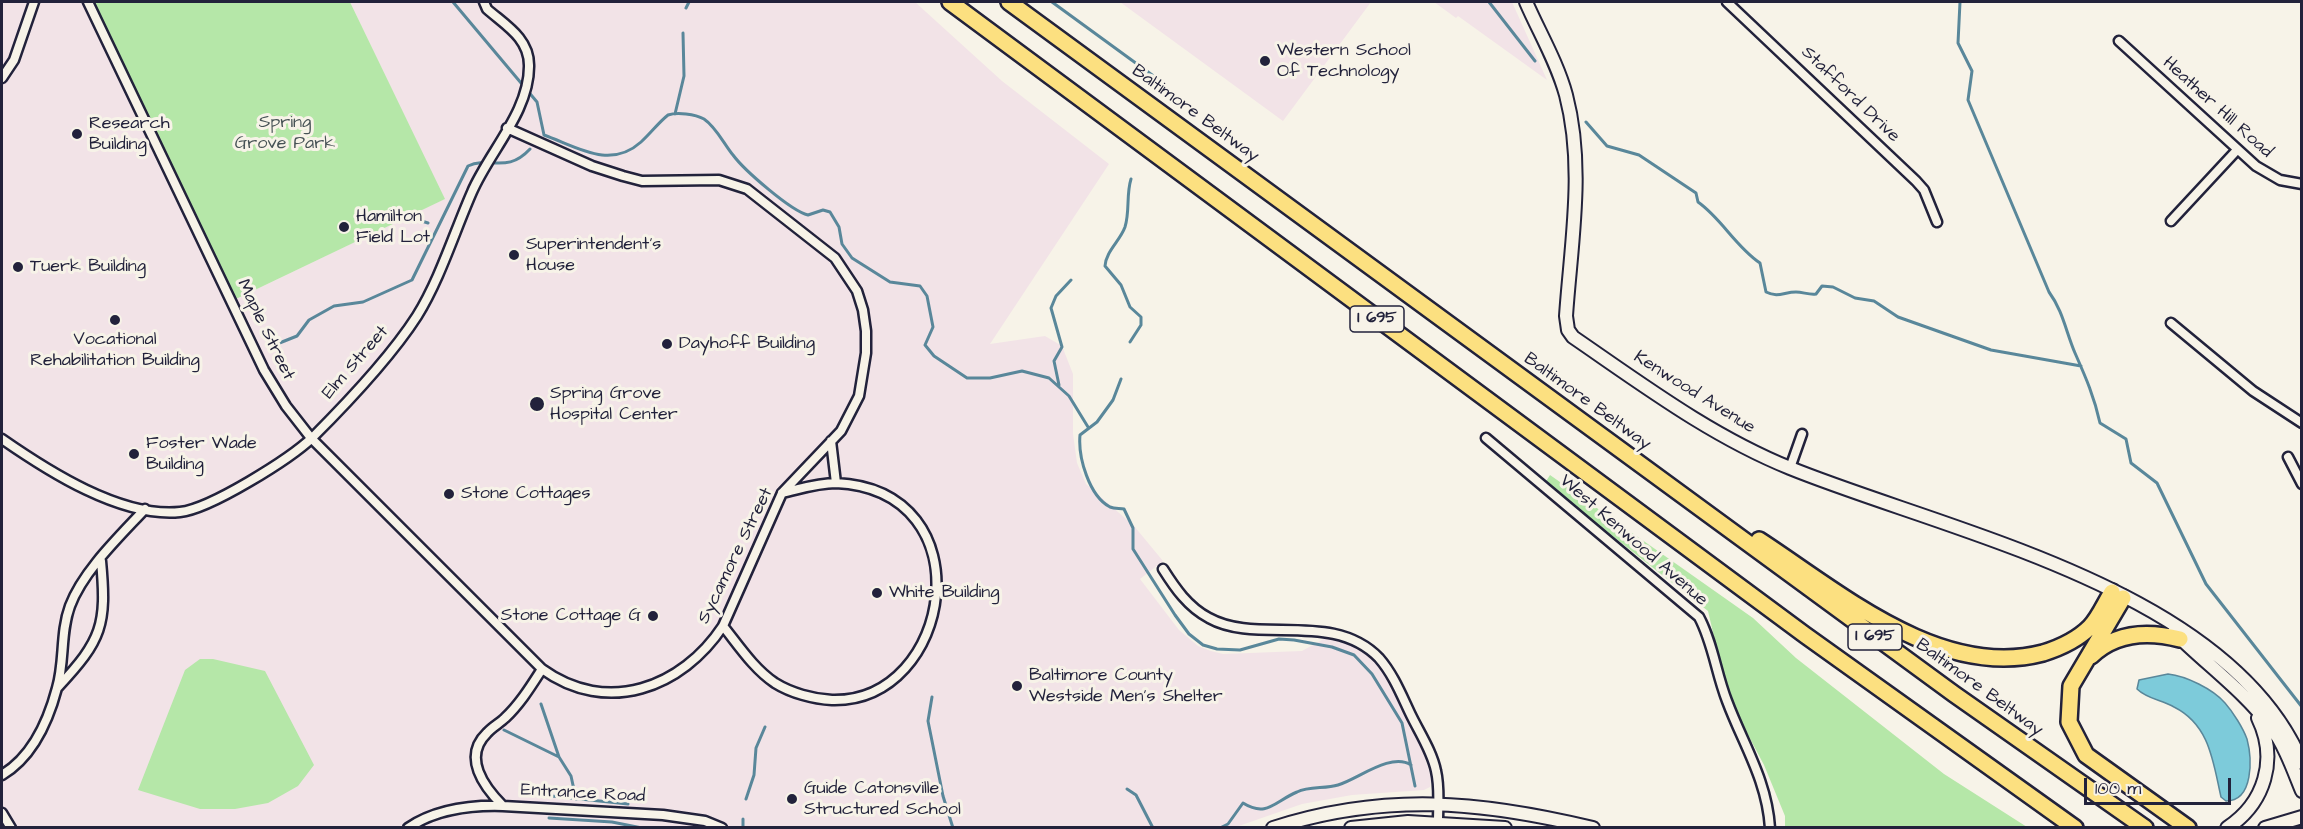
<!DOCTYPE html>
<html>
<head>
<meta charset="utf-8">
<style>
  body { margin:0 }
  #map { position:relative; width:2303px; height:829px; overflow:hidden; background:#f7f3e8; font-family:"Architects Daughter",sans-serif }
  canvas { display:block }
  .frame { position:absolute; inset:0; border:3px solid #22223b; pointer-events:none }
  .scale { position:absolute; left:2084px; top:778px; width:147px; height:27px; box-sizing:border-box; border:3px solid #22223b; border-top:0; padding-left:8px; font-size:18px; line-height:21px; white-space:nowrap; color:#22223b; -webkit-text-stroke:4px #f7f3e8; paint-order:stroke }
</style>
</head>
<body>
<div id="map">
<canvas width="2303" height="829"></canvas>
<div class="frame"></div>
<div class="scale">100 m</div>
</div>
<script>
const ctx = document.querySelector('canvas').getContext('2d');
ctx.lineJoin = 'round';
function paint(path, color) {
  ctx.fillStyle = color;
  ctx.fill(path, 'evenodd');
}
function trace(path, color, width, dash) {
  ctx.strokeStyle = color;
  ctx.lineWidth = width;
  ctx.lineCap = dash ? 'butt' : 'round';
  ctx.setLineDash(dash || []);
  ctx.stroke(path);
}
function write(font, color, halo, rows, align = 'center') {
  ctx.font = font + ' "Architects Daughter",sans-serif';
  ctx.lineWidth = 6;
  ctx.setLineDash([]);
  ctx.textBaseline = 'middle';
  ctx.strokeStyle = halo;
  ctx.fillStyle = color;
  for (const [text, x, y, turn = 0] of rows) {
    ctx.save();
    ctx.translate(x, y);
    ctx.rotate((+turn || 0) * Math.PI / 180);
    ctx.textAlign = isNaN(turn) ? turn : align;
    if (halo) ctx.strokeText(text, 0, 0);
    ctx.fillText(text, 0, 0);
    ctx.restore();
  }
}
const built = new Path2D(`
  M 2,2 L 93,2 L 236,299 L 444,199 L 350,2 L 915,2 L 1002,81 L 1109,164 L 990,344 L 1045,336 L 1062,346 L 1073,374 L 1073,434 L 1077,463 L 1086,484 L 1134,526 L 1163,561 L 1140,579 L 1179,630 L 1198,646 L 1211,651 L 1223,654 L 1302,651 L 1329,636 L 1349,642 L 1368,655 L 1380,668 L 1420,743 L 1431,777 L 1430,787 L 1424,790 L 1352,795 L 1302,804 L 1233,828 L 2,828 Z
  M 1120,2 L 1371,2 L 1283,121 Z
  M 1434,2 L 1512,2 L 1547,80 L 1458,16 L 1456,18 Z`);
const green = new Path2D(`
  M 93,2 L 350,2 L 445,199 L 236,299 Z
  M 1550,475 L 1753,618 L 1796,658 L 1944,774 L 2027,827 L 1785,827 L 1785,816 L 1764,765 L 1728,697 L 1708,611 L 1545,483 Z
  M 200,659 L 213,659 L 265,671 L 314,765 L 298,786 L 268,803 L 235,809 L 200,809 L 138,790 L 185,670 Z`);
const water = new Path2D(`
  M 2168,674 C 2186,676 2213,689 2225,703 C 2233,712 2243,728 2247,739 C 2252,758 2254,801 2226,801 L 2221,797 C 2213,762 2210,725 2174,707 C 2162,700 2147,699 2137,689 L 2139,680 Z`);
const stream = new Path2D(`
  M 453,2 L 537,102 L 544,135 C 577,147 610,170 641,142 C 651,133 658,123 668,115 C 677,112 695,114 704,119 C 716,127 724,144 733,155 C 744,170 791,211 808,215 L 823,210 L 830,212 L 839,227 L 842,244 L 852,258 L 890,282 L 920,286 L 927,296 L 933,327 L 925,345 L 934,356 L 967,378 L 990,378 L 1022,371 L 1049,378 L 1069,396 L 1088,427
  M 1052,2 L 1159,80 L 1160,87
  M 1489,2 L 1535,61
  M 1960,2 L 1958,43 L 1972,71 L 1968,100 L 2049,292 C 2063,311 2066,332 2075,353 C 2086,378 2094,396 2100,423 L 2126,439 L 2131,463 L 2157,483 L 2206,584 L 2302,707
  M 686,8 L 689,2
  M 675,114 L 684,76 L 683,33
  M 1586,122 L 1607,146 L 1639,155 L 1696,193 L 1698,202 C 1722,219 1735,246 1760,263 L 1766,292 C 1778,298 1784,292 1796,292 C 1803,292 1809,295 1816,294 L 1822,286 L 1833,287 L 1855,298 L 1874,301 L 1898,317 L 1991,350 L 2081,366
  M 412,218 L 428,223
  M 1130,342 L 1141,325 L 1141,317 L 1130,307 L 1121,285 L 1105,266 C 1106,251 1120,241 1125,227 C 1130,211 1126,195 1131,179
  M 277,344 L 297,336 L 309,320 L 334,306 L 363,302 L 412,280 L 468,166 C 490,156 507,174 530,149
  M 1121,379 L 1113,400 L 1097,422 L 1080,435 C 1078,457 1089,496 1110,507 C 1115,509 1120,508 1124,509 L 1133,528 L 1133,549 L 1175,615 L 1189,634 L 1203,645 L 1217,649 L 1240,650 L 1279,639 L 1294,640 L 1332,647 L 1354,655 L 1372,674 L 1402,723 L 1415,786
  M 1059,385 L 1054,361 L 1062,347 L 1051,308 L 1056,296 L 1071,280
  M 932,697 L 928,721 L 943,796 L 953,828
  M 541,704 L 559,757 L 571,776 L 576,799
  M 504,730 L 559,757
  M 1127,789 L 1136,795 L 1153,828
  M 523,793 L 628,804
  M 746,799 L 754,775 L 756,748 L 765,727
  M 549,818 L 612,822 L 642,828
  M 743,819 L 743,828
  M 1220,828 L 1228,824 L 1243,803 C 1267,818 1275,801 1297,792 C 1309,786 1325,789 1338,785 C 1358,779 1391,752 1411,765`);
const street = new Path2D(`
  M 88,2 L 264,370 L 286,406 L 311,438 L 542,669 C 607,716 682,688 723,626 L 782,493 L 841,431 L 859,396 L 866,353 L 866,331 L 863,310 L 857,291 L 835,258 L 747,189 L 719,180 L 642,181 L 623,176 L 592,166 L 507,128
  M 1727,2 L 1916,181 L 1924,190 L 1937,222
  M 2119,41 L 2256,166 L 2280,180 L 2302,184
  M 2,78 L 14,60 L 34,2
  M 2171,221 L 2237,150
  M 2171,323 L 2253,391 L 2302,423
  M 1486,438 L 1699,617 C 1713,643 1716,673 1727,701 C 1743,744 1767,780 1770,828
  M 2,439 C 48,471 121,518 180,512 C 210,509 290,459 313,437 C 348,402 390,358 417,316 C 440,279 454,233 472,192 C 489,152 530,111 529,65 C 529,38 505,25 487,9 L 484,2
  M 831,441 L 836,483
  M 2288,457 L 2302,484
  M 1790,468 L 1802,434
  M 1163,569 C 1175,588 1188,607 1209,618 C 1257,645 1333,610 1379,658 C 1393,674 1401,694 1410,713 C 1419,732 1432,751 1436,771 C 1440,788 1438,805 1438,822
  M 723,626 C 739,646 754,669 775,683 C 791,693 813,699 832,700 C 953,703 987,490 836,483 C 817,483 800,489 782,493
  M 542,669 C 531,686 520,704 505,718 C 500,723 492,727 487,733 C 462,757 484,787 503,806 L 663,815 L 705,821 L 722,828
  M 58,687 C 102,640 107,625 101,561
  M 2,775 C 32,757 48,722 57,688 C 65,661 60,633 70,606 C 83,571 120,536 145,509
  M 2,813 L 11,828
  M 408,828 C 436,809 470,805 503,806`);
const secondary = new Path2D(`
  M 1526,2 C 1539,32 1557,62 1566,95 C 1585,167 1571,243 1566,316 L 1568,330 L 1573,337 C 1643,385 1711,436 1790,468 C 1948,532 2230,589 2302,763
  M 2174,632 C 2206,664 2244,691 2271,727 C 2285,746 2293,769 2302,791
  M 1273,828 C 1385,792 1481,801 1593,828
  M 1351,828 L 1408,822 L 1505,828
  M 2227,828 C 2265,803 2278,759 2258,718
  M 2265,828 L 2302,817`);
const highway = new Path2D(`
  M 950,2 L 1805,635 L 2075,828
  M 1009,2 L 1954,694 L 2145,828
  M 1759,540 C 1839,592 1940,680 2043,653 C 2059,648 2078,639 2090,627 C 2099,618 2105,603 2112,592
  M 2123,598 L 2071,686 L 2069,722 L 2086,755 L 2188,828
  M 2091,656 C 2116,632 2149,631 2180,639`);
const markers = [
  [1265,61,6,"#22223b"],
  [77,134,6,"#22223b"],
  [344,227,6,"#22223b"],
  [514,255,6,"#22223b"],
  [18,267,6,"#22223b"],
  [115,320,6,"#22223b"],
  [667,344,6,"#22223b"],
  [537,404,8,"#22223b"],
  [134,454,6,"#22223b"],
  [449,494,6,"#22223b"],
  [877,593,6,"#22223b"],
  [653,616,6,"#22223b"],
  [1017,686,6,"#22223b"],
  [792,799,6,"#22223b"]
];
const shields = [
  [1377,319,54],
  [1875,637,54]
];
const shieldNames = [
  ["I 695",1377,319],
  ["I 695",1875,637]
];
const poiNames = [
  ["Western School",1277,51],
  ["Of Technology",1277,72],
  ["Research",89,124],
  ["Building",89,145],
  ["Hamilton",356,217],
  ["Field Lot",356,238],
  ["Superintendent's",526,245],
  ["House",526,266],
  ["Tuerk Building",30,267],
  ["Vocational",115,340,"center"],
  ["Rehabilitation Building",115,361,"center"],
  ["Dayhoff Building",679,344],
  ["Spring Grove",550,394],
  ["Hospital Center",550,415],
  ["Foster Wade",146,444],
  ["Building",146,465],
  ["Stone Cottages",461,494],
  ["White Building",889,593],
  ["Stone Cottage G",641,616,"right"],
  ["Baltimore County",1029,676],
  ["Westside Men's Shelter",1029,697],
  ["Guide Catonsville",804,789],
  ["Structured School",804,810]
];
const streetNames = [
  ["Stafford Drive",1850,95,44],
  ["Heather Hill Road",2217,108,42],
  ["Baltimore Beltway",1195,114,36],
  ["Maple Street",265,330,64],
  ["Elm Street",356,363,-49],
  ["Kenwood Avenue",1694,393,32],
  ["Baltimore Beltway",1587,402,36],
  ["West Kenwood Avenue",1633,541,41],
  ["Sycamore Street",736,556,-64],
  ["Baltimore Beltway",1979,688,36],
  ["Entrance Road",583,794,3]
];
const parkNames = [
  ["Spring",285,123],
  ["Grove Park",285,144]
];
paint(built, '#f2e3e7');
paint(green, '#b5e7a8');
paint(water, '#7dcbda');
trace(water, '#59879a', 1.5);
trace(stream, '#59879a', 3);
trace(street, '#22223b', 13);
trace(secondary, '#22223b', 16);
trace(highway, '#22223b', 20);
trace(street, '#f7f3e8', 8);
trace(secondary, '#f7f3e8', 12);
trace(highway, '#fce080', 15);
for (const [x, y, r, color] of markers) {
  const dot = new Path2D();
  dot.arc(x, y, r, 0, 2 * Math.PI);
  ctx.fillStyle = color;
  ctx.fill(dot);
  trace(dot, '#f7f3e8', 2);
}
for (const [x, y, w] of shields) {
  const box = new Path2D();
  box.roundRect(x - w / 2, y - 13, w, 26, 4.5);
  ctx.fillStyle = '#f7f3e8';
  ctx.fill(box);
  trace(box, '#22223b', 1.5);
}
write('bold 16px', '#22223b', null, shieldNames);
write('18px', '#22223b', '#f7f3e8', poiNames, 'left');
write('18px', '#22223b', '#f7f3e8', streetNames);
write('18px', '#475356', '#f7f3e8', parkNames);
</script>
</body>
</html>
